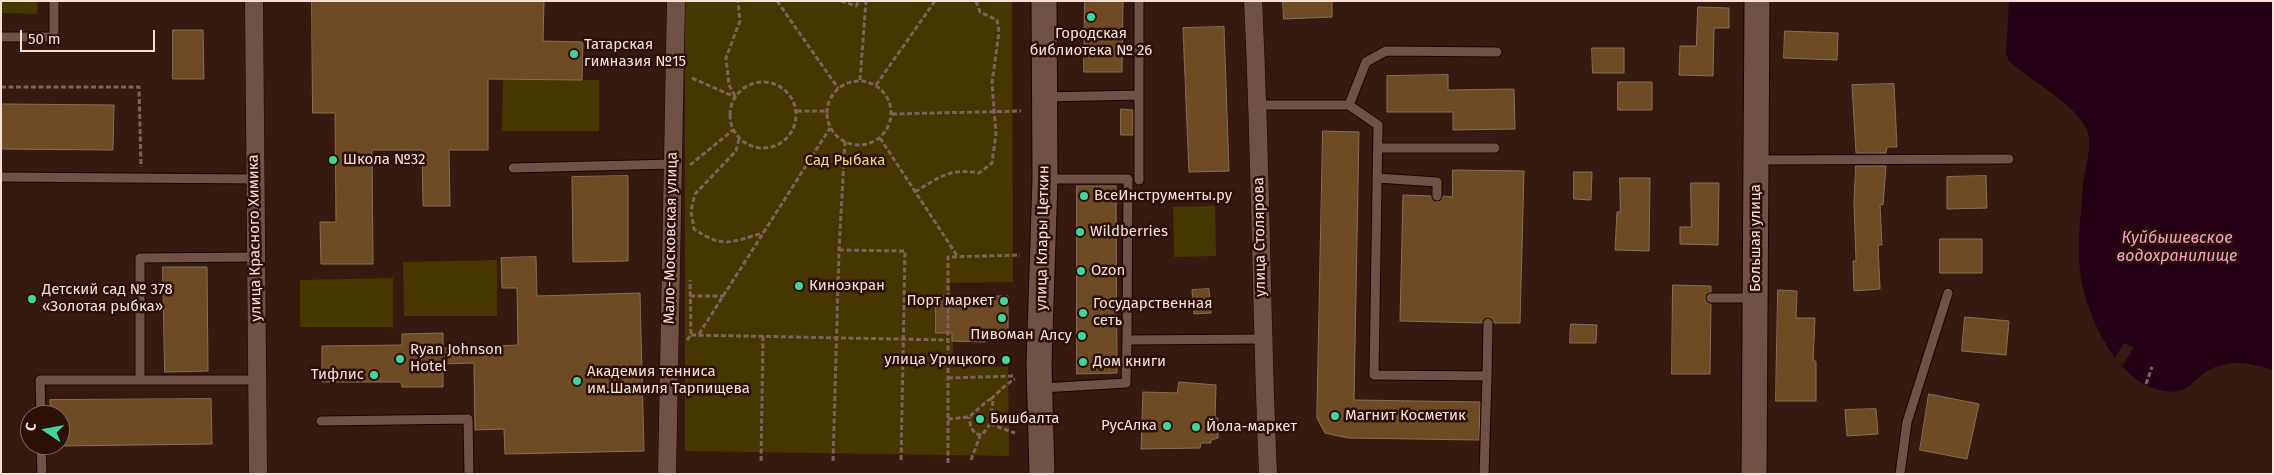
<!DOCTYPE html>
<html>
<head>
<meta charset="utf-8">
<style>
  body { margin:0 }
  #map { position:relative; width:2274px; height:475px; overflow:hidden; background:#361a10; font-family:"Fira Sans",sans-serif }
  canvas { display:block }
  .frame { position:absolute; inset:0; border:2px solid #f5e1da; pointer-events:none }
  .north { position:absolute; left:20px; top:405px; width:50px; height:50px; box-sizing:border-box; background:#2c1007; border:1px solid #7c645b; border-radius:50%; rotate:282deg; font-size:14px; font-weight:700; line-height:20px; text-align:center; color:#f5e1da }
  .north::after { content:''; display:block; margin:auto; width:18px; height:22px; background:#42d4a0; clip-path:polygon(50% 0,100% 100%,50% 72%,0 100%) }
  .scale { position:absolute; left:20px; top:30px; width:135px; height:22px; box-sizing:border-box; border:2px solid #f5e1da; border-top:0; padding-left:6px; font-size:15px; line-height:18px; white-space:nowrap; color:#f5e1da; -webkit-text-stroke:4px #2c1007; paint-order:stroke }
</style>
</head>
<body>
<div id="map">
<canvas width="2274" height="475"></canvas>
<div class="frame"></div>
<div class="north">С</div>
<div class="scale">50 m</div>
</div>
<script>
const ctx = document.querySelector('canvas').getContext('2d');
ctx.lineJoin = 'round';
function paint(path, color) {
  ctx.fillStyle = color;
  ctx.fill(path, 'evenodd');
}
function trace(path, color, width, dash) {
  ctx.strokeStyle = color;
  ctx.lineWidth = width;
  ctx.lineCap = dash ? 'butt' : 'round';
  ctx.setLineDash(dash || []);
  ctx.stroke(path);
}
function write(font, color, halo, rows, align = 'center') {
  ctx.font = font + ' "Fira Sans",sans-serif';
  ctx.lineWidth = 5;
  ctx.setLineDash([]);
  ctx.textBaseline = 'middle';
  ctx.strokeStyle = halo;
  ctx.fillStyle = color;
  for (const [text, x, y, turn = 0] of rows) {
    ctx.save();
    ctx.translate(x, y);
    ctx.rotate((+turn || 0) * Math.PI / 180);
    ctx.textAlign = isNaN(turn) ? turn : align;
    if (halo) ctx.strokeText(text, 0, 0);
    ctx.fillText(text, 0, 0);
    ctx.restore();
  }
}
const green = new Path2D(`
  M 1,1 L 38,1 L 37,14 L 1,13 Z
  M 685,1 L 1012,1 L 1013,282 L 950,283 L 954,367 L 1008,367 L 1009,456 L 685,451 Z
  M 503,80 L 599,80 L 599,131 L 502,131 Z
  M 1215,206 L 1216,256 L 1174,257 L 1173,207 Z
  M 497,260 L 497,316 L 404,316 L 403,262 Z
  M 393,278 L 393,327 L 300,327 L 300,280 Z`);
const water = new Path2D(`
  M 2009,1 L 2273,1 L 2273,370 C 2255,365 2239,360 2221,365 C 2187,375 2195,403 2150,387 C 2114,373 2087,315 2081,279 C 2076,248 2081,214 2083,184 C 2085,167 2094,143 2086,128 C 2072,101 2031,82 2009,61 L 2006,53 Z`);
const pier = new Path2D(`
  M 2124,343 L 2134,348 L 2122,366 L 2115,358 Z`);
const building = new Path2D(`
  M 312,1 L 544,1 L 543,41 L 583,42 L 582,80 L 488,79 L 488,150 L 449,150 L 450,206 L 423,206 L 422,150 L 372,150 L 373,264 L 321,264 L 320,222 L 336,222 L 335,113 L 313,113 Z
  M 1085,1 L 1123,1 L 1122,72 L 1084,72 Z
  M 1283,1 L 1332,1 L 1332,17 L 1284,19 Z
  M 1698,7 L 1729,8 L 1729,28 L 1714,28 L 1713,76 L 1679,75 L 1680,46 L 1696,46 Z
  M 1224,27 L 1229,171 L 1189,172 L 1183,28 Z
  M 173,30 L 203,30 L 204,79 L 173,79 Z
  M 1785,31 L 1838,33 L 1837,60 L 1784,58 Z
  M 1592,48 L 1624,48 L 1624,73 L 1593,73 Z
  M 1448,75 L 1448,90 L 1514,89 L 1515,129 L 1453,130 L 1453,112 L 1387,112 L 1387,76 Z
  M 1618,82 L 1652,82 L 1652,110 L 1618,110 Z
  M 1894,84 L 1897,147 L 1887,147 L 1886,153 L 1856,153 L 1852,85 Z
  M 1,104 L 114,105 L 113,150 L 1,149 Z
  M 1121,109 L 1133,110 L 1133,135 L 1121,135 Z
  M 1323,131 L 1359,132 L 1354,400 L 1480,402 L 1479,440 L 1348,438 L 1325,433 L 1317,418 Z
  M 1856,166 L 1886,166 L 1883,205 L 1880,204 L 1882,245 L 1878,245 L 1880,289 L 1854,291 L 1853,261 L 1856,261 L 1854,203 Z
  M 1453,170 L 1524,171 L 1520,323 L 1494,323 L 1492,318 L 1488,317 L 1482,323 L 1400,321 L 1403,195 L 1431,196 L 1437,202 L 1441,201 L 1443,196 L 1452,197 Z
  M 1574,172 L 1592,172 L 1591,200 L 1574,199 Z
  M 628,176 L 628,261 L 573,262 L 572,177 Z
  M 1986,176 L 1987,208 L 1947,209 L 1947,177 Z
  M 1620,178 L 1650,178 L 1649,251 L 1615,250 L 1617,212 L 1620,212 Z
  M 1691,183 L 1719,183 L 1718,245 L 1680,244 L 1680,227 L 1691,227 Z
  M 1077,186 L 1116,186 L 1117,373 L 1077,374 Z
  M 1940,239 L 1982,239 L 1982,273 L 1940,273 Z
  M 536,257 L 537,296 L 640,293 L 644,451 L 505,454 L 504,429 L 475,430 L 474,363 L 443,364 L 443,387 L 402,387 L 401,382 L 322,382 L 322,346 L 402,345 L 402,334 L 443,333 L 443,348 L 518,345 L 517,288 L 502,288 L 501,258 Z
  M 163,267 L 207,267 L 208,371 L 165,372 Z
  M 1673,285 L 1711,286 L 1711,292 L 1705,298 L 1706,302 L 1711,304 L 1710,374 L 1672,374 Z
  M 1209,289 L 1211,313 L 1194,314 L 1192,290 Z
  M 1778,290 L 1797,291 L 1796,318 L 1815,318 L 1813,361 L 1816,361 L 1816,401 L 1776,401 Z
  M 936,296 L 1008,296 L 1008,330 L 986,330 L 985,342 L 952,341 L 952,333 L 936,333 Z
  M 1965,317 L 2009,321 L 2006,355 L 1962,351 Z
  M 1571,324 L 1597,325 L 1596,343 L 1570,343 Z
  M 1179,382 L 1216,385 L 1215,418 L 1218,418 L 1218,438 L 1211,440 L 1211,443 L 1201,443 L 1200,448 L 1141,449 L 1143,392 L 1177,393 Z
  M 1929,394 L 1979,404 L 1967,459 L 1920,450 Z
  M 211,399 L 212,444 L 60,446 L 60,415 L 51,415 L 50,400 Z
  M 1876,409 L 1878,434 L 1847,436 L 1845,410 Z`);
const path = new Path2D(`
  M 777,1 L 838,88
  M 841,1 L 856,6 L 859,1
  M 692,78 L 735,97
  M 860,80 L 866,1
  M827 113a32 32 0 1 1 64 0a32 32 0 1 1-64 0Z
  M730 115a33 33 0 1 1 66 0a33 33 0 1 1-66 0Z
  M 876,85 L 935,1
  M 1,87 L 139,87 L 141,167
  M 735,96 L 729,85 L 726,58 L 740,21 L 738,1
  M 797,111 L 827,111
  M 892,114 L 1021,111
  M 880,138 L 958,257
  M 739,139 L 736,151 L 695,194 L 691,211 L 694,229 C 724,249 731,242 763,233
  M 690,165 L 733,130
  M 915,192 C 939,177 950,168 979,173 L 992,163 L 996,134 L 992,83 L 999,32 L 997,20 L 980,12 L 976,1
  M 839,250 L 905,251 L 901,462
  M 690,296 L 724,296
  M 699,334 L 830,128
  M 691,335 L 948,340
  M 687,340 L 691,335 L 690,280
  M 948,378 L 1015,376
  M 2146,384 L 2152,367
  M 991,399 L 1007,384 L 1015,379
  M 948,419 L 969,417 L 987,401 L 991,399 L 993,401 L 990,424 L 982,435 L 976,434 L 971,428 L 969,417
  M 990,424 L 1015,433
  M 971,460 L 980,436
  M 761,461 L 763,336
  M 833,461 L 839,250 L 845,141
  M 948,463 L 948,257 L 1020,255`);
const lane = new Path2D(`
  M 1,37 L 54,37 L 54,1
  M 1045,97 L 1139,95 L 1139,1
  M 1258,105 L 1349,105 L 1378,125 L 1374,375 L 1487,376 L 1484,474
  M 1349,105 L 1366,62 L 1386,51 L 1497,52
  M 1378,148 L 1495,148
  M 1757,160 L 2009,159
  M 513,168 L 673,164
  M 1,177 L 254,179
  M 1377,178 L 1437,182 L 1437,196
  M 1047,179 L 1128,179 L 1127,340
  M 1139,180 L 1139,95
  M 1711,298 L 1753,298
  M 1487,376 L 1488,323
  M 140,379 L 140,258 L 255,257
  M 1042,388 L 1126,383 L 1127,340 L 1262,339
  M 41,415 L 40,380 L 257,380
  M 321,421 L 468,419 L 469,474
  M 41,445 L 42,474
  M 1900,474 L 1907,422 L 1948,293`);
const street = new Path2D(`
  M 254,1 L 258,474
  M 1253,1 C 1261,159 1261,316 1268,474
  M 667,474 L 676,1`);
const secondary = new Path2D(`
  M 1042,474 L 1039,364 L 1045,179 L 1044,1
  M 1754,474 L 1757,1`);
const markers = [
  [1091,17,5,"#42d4a0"],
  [574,54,5,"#42d4a0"],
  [333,160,5,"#42d4a0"],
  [1084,196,5,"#42d4a0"],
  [1080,232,5,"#42d4a0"],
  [1081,271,5,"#42d4a0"],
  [799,286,5,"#42d4a0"],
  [32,299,5,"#42d4a0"],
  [1004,301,5,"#42d4a0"],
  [1083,313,5,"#42d4a0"],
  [1002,318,5,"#42d4a0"],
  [1082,336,5,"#42d4a0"],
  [400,359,5,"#42d4a0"],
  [1006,360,5,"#42d4a0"],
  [1083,362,5,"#42d4a0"],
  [374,375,5,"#42d4a0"],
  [577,381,5,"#42d4a0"],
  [1335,416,5,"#42d4a0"],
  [980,419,5,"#42d4a0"],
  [1167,426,5,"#42d4a0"],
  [1196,427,5,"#42d4a0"]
];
const poiNames = [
  ["Городская",1091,34,"center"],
  ["библиотека № 26",1091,51,"center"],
  ["Татарская",584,45],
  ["гимназия №15",584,62],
  ["Школа №32",343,160],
  ["ВсеИнструменты.ру",1094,196],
  ["Wildberries",1090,232],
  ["Ozon",1091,271],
  ["Киноэкран",809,286],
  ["Детский сад № 378",42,290],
  ["«Золотая рыбка»",42,307],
  ["Порт маркет",994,301,"right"],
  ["Государственная",1093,304],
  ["сеть",1093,321],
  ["Пивоман",1002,335,"center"],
  ["Алсу",1072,336,"right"],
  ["Ryan Johnson",410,350],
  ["Hotel",410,367],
  ["улица Урицкого",996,360,"right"],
  ["Дом книги",1093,362],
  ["Академия тенниса",587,372],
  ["им.Шамиля Тарпищева",587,389],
  ["Тифлис",364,375,"right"],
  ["Магнит Косметик",1345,416],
  ["Бишбалта",990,419],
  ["РусАлка",1157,426,"right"],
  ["Йола-маркет",1206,427]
];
const parkNames = [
  ["Сад Рыбака",845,161]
];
const streetNames = [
  ["улица Столярова",1260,237,-91],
  ["улица Красного Химика",255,238,-91],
  ["Мало-Московская улица",671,238,-89],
  ["улица Клары Цеткин",1043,238,-89],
  ["Большая улица",1756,238,-90]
];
const waterNames = [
  ["Куйбышевское",2177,239],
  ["водохранилище",2177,257]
];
paint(green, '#463600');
paint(water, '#260116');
paint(pier, '#361a10');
paint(building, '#6f4b25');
trace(building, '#886e56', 1);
trace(lane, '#1c0400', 11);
trace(street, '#1c0400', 19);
trace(secondary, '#1c0400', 27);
trace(path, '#7c625a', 3, [5, 2.5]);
trace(lane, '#725145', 9);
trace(street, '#725145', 18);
trace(secondary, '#725145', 25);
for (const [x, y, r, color] of markers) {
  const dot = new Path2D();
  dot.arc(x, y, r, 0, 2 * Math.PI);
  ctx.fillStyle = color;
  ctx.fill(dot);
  trace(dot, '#2c1007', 2);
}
write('15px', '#f5e1da', '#2c1007', poiNames, 'left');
write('15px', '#f3d789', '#2c1007', parkNames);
write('15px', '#f5e1da', '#2c1007', streetNames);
write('italic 16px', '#f2a4c7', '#2c1007', waterNames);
</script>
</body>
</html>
